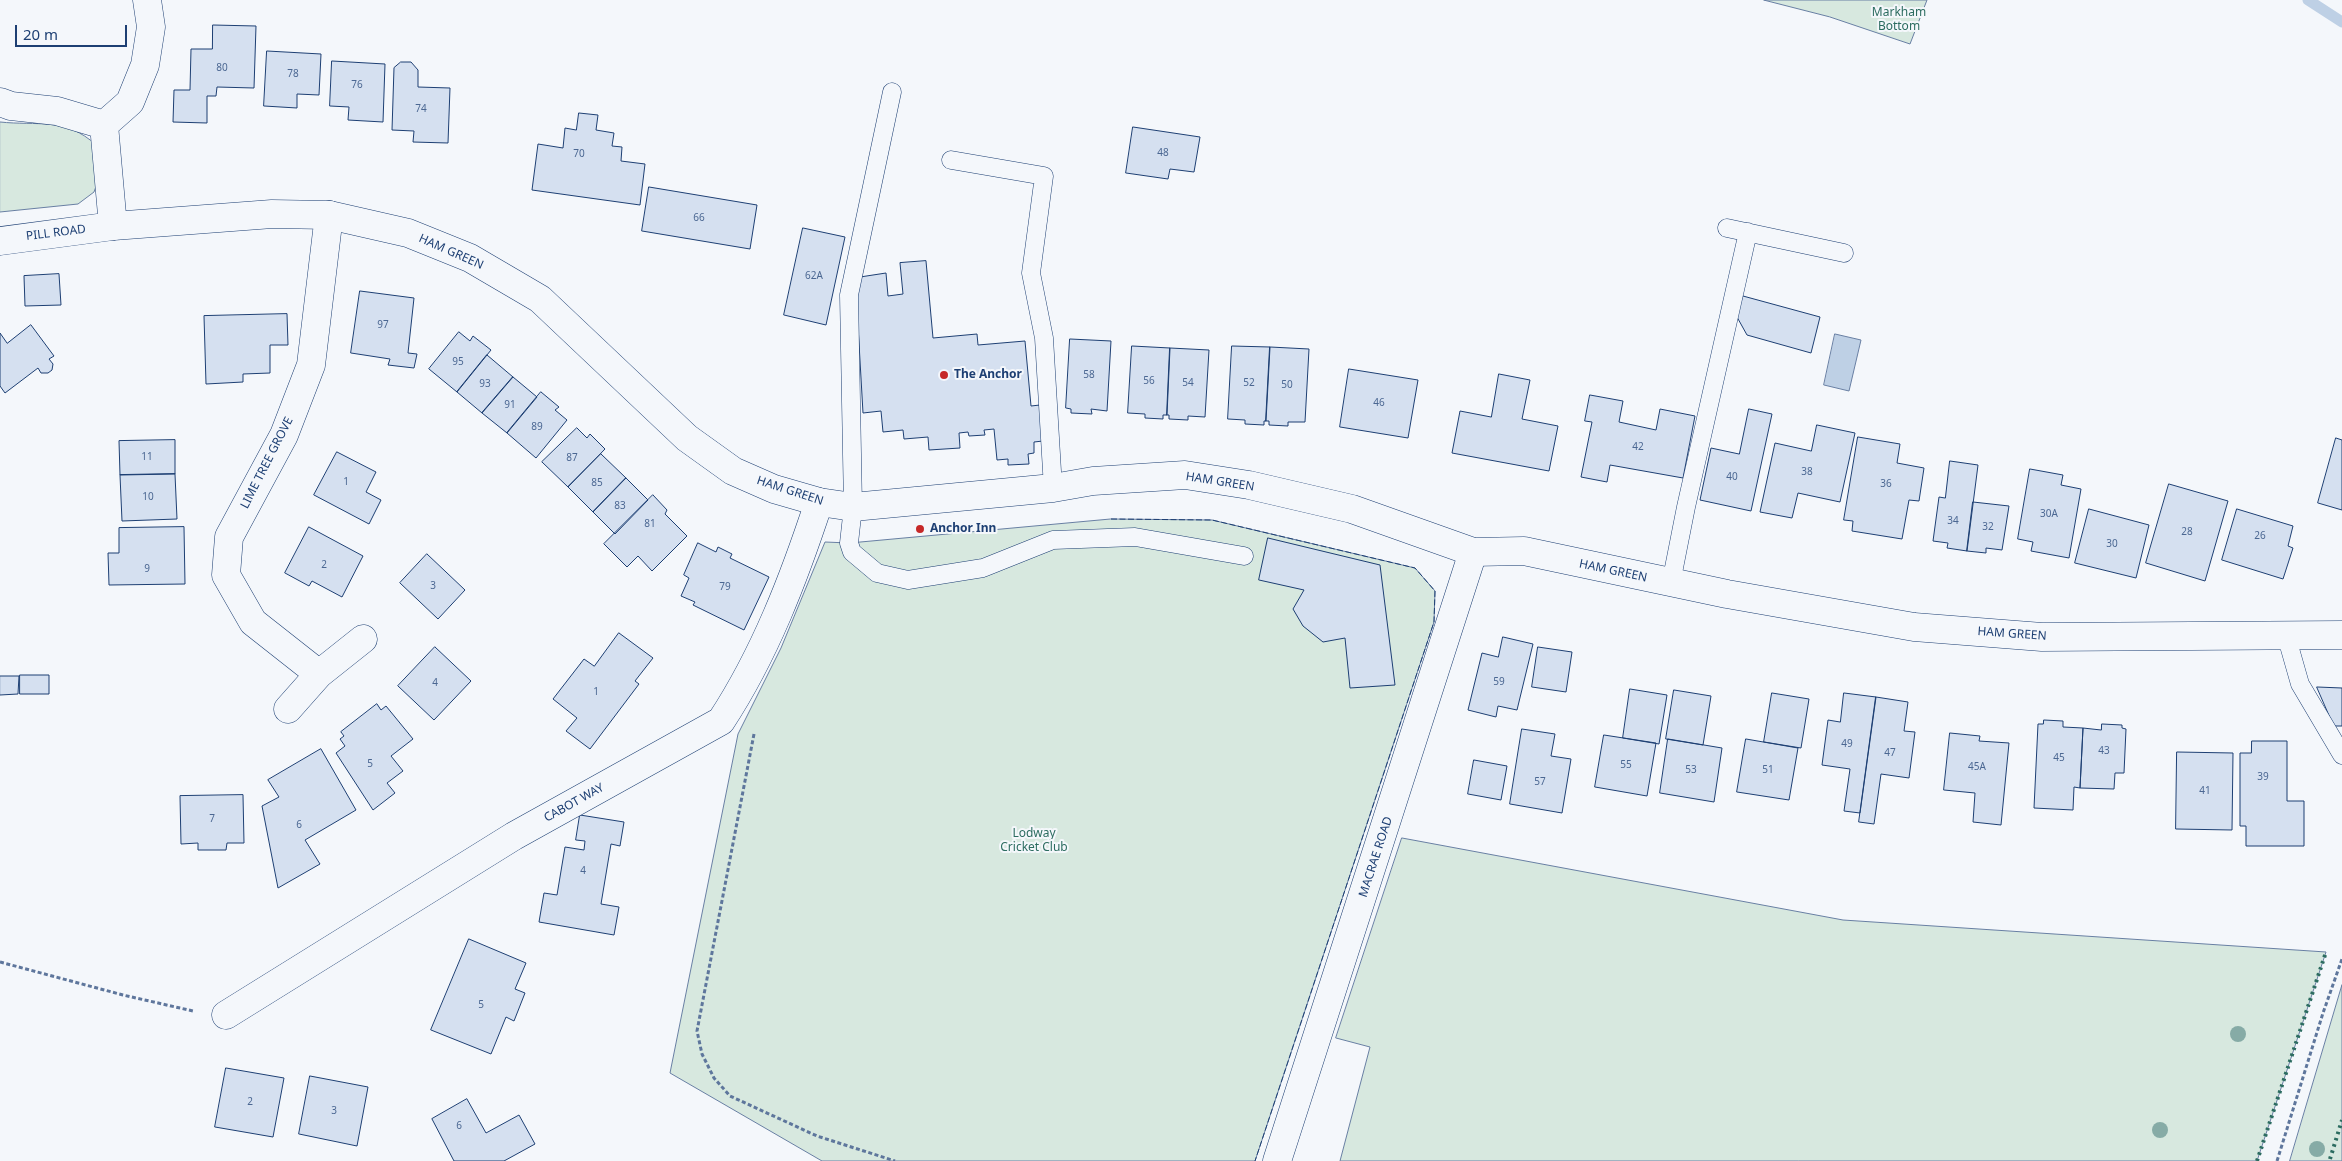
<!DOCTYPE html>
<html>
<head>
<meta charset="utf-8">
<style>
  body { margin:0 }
  #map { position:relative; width:2342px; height:1161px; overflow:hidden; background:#f4f7fb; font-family:"Noto Sans",sans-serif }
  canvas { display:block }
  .scale { position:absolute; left:15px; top:25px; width:112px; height:22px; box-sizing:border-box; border:2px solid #1d3f73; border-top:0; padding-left:6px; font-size:15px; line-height:18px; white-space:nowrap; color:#1d3f73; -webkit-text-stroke:4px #f4f7fb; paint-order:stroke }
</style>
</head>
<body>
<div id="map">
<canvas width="2342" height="1161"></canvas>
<div class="scale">20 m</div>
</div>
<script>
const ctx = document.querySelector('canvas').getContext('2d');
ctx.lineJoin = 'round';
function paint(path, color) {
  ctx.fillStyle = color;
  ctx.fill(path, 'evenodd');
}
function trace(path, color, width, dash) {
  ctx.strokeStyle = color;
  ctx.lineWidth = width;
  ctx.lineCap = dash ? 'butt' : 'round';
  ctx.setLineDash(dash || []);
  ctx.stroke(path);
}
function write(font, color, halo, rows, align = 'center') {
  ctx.font = font + ' "Noto Sans",sans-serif';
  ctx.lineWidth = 4;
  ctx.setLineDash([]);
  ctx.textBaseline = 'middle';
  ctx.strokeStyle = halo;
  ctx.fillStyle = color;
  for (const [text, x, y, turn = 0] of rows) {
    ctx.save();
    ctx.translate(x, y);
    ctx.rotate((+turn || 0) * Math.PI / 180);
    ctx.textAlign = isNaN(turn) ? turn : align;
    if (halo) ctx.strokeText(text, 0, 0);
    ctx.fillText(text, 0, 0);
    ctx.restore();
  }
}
const green = new Path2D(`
  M 1764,0 L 1927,0 L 1910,44 L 1830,17 Z
  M 0,122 C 37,126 66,117 96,145 L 98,181 L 94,192 L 78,204 L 0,212 Z
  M 1111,519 L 1212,520 L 1415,568 L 1435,591 L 1434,622 L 1255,1161 L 822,1161 L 670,1073 L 738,734 L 781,648 L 825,542 L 849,543 Z
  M 1402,838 L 1843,920 L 2326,952 L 2257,1161 L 1340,1161 L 1370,1047 L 1336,1038 Z
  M 2342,985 L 2342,1161 L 2290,1161 Z`);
const water = new Path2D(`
  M 1835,334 L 1861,340 L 1849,391 L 1824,385 Z`);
const stream = new Path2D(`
  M 2308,0 L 2342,22`);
const building = new Path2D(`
  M 213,25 L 256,26 L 254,88 L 217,87 L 216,96 L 207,96 L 207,123 L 173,122 L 174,90 L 190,90 L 191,49 L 212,49 Z
  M 267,51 L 321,54 L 319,95 L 297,94 L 297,108 L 264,106 Z
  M 332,61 L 385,64 L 383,122 L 348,120 L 349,107 L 330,106 Z
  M 401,62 L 411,62 L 418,70 L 418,87 L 450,88 L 448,143 L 413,142 L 414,131 L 392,130 L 394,68 Z
  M 579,113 L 598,115 L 596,130 L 614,133 L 612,146 L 622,147 L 621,161 L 645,164 L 640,205 L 532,190 L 538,144 L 563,148 L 565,128 L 576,130 Z
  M 1133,127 L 1200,137 L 1194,172 L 1170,169 L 1168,179 L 1126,173 Z
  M 649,187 L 757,205 L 750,249 L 642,231 Z
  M 803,228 L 845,237 L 826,325 L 784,315 Z
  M 926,261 L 933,338 L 977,334 L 978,345 L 1025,341 L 1031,406 L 1040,405 L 1043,441 L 1034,442 L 1034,453 L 1028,454 L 1029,464 L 1008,465 L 1008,459 L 997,460 L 994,429 L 984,430 L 985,435 L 969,436 L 968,432 L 959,433 L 960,448 L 929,450 L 928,437 L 904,439 L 903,430 L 883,432 L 881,411 L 863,413 L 856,291 L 860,277 L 886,273 L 888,296 L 903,294 L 900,263 Z
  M 59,274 L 61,305 L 25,306 L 24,276 Z
  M 360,291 L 414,298 L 408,353 L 417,354 L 414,368 L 388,365 L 390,359 L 351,353 Z
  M 1743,296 L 1820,317 L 1811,353 L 1747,335 L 1737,317 Z
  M 287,314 L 288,345 L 270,345 L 270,373 L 243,374 L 243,382 L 206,384 L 204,316 Z
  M 31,325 L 54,356 L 49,359 L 53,364 L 52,370 L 48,373 L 41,373 L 38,368 L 5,393 L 0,386 L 0,333 L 7,343 Z
  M 459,332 L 470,341 L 473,336 L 491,350 L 457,392 L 429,369 Z
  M 1070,339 L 1111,341 L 1107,411 L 1091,409 L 1092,414 L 1071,413 L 1071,409 L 1066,408 Z
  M 1132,346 L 1170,348 L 1167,415 L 1163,415 L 1163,419 L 1145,418 L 1145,414 L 1128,413 Z
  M 1232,346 L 1270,347 L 1266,421 L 1264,421 L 1264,425 L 1245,424 L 1245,420 L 1228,419 Z
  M 1270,347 L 1309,349 L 1305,422 L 1288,422 L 1288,426 L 1269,425 L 1269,421 L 1266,421 Z
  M 1170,348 L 1209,350 L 1205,417 L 1188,416 L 1188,420 L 1169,419 L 1169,415 L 1167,415 Z
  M 487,355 L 513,377 L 482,413 L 457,392 Z
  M 1349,369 L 1418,380 L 1408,438 L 1340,427 Z
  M 1499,374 L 1530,380 L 1522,419 L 1558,426 L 1549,471 L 1452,453 L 1460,411 L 1491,417 Z
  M 513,377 L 537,397 L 507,433 L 482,413 Z
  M 541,392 L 559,407 L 555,410 L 567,420 L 536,458 L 507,433 Z
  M 1590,395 L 1623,401 L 1619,422 L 1656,430 L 1660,409 L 1695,416 L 1683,478 L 1610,465 L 1607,482 L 1581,477 L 1592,422 L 1585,421 Z
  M 1749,409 L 1772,414 L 1751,511 L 1700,500 L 1711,448 L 1739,454 Z
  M 1817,425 L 1855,433 L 1840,502 L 1798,493 L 1792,518 L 1760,512 L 1775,443 L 1811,451 Z
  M 577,428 L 587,438 L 590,434 L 605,449 L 568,487 L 542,462 Z
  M 1858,437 L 1900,444 L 1897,463 L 1924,468 L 1919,501 L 1909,500 L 1902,539 L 1852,531 L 1853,521 L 1844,520 Z
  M 2336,438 L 2342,440 L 2342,510 L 2318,503 Z
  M 175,440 L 175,474 L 120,475 L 119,441 Z
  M 337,452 L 376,472 L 366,492 L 381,500 L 369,524 L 314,495 Z
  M 601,454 L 626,478 L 593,512 L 568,487 Z
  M 1950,461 L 1978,465 L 1967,551 L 1947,548 L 1948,543 L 1933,541 L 1939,497 L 1945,498 Z
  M 2030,469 L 2063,475 L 2061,485 L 2081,489 L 2069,558 L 2031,551 L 2033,542 L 2018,539 Z
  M 175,474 L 177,519 L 122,521 L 120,475 Z
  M 626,478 L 648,500 L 615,534 L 593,512 Z
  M 2169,484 L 2228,501 L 2205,581 L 2146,563 Z
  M 653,495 L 667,510 L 665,514 L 687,536 L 652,571 L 638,556 L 627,567 L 604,544 Z
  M 1973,502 L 2009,506 L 2002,550 L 1986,548 L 1986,553 L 1967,551 Z
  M 2089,509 L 2149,525 L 2136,578 L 2075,563 Z
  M 2237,509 L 2293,526 L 2288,546 L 2293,548 L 2283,579 L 2222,560 Z
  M 184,527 L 185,584 L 109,585 L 108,553 L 119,553 L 119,528 Z
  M 309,527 L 363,556 L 342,597 L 312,581 L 309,586 L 285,573 Z
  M 1268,538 L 1380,565 L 1395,685 L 1350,688 L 1345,638 L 1323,642 L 1303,626 L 1293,609 L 1304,590 L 1259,580 Z
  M 698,543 L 716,552 L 718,547 L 732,554 L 730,558 L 769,577 L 744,630 L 693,605 L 695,602 L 681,596 L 689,578 L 684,575 Z
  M 427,554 L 465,590 L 438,619 L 400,583 Z
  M 619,633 L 653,658 L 635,681 L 639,684 L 590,749 L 566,731 L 577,718 L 553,699 L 584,659 L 594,666 Z
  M 1503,637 L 1533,644 L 1517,710 L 1498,706 L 1496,717 L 1468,710 L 1482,653 L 1498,657 Z
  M 435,647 L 471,681 L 434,720 L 398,686 Z
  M 1538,647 L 1572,652 L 1566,692 L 1532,687 Z
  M 20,675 L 49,675 L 49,694 L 20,694 Z
  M 0,676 L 19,676 L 18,694 L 0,695 Z
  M 2317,687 L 2342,688 L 2342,726 L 2334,726 Z
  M 1630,689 L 1667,695 L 1659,744 L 1623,738 Z
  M 1674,690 L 1711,696 L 1703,745 L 1666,739 Z
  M 1772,693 L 1809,699 L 1801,748 L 1764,742 Z
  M 1844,693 L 1876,697 L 1860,813 L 1844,811 L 1850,769 L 1822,765 L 1828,720 L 1840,722 Z
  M 1876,697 L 1908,702 L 1904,731 L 1915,732 L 1909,778 L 1881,774 L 1874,824 L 1859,822 Z
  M 377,704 L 381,710 L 386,706 L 413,739 L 391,756 L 403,771 L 387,783 L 395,793 L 373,810 L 336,753 L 345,746 L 340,739 L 344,736 L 341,732 Z
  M 2044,720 L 2063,721 L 2063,727 L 2083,728 L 2080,788 L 2074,787 L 2073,810 L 2034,808 L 2038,724 L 2043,724 Z
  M 2102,724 L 2122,725 L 2122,728 L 2126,729 L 2124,773 L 2115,773 L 2114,789 L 2080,788 L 2083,728 L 2101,730 Z
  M 1522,729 L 1555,734 L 1551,756 L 1571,759 L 1562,813 L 1510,804 Z
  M 1950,733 L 1980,736 L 1979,741 L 2009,743 L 2001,825 L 1973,822 L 1975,793 L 1944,790 Z
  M 1604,735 L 1656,743 L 1647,796 L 1595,787 Z
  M 1668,739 L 1722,748 L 1714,802 L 1660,793 Z
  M 1746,739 L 1798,748 L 1789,800 L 1737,792 Z
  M 2252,741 L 2287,741 L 2287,801 L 2304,801 L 2304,846 L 2246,846 L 2246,826 L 2240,826 L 2240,753 L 2251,753 Z
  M 321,749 L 356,810 L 305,840 L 320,864 L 278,888 L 262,806 L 279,797 L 268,780 Z
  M 2177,752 L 2233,753 L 2232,830 L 2176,829 Z
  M 1474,760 L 1507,766 L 1501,800 L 1468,794 Z
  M 243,795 L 244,843 L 227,843 L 226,850 L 198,850 L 198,843 L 181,844 L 180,796 Z
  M 580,815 L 624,822 L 620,846 L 611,844 L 601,904 L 619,907 L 614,935 L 539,922 L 544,893 L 557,895 L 565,847 L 584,850 L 585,841 L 576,840 Z
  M 469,939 L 526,963 L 515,989 L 525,993 L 514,1021 L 506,1017 L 491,1054 L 431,1030 Z
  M 226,1068 L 284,1078 L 273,1137 L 215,1127 Z
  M 310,1076 L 368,1087 L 357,1146 L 299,1134 Z
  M 467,1099 L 486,1133 L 519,1115 L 535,1144 L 504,1161 L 454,1161 L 432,1119 Z`);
const path = new Path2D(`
  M 754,734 L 697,1031 L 702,1054 L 714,1078 L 730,1096 L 817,1136 L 895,1161
  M 0,962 L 123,995 L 193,1011
  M 2277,1161 L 2323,1013 L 2342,959`);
const lane = new Path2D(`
  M 892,92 L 849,295 L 853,507 L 849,543 L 852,552 L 877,573 L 908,580 L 983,568 L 1053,540 L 1135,537 L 1244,556
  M 951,160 L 1044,176 L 1031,273 L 1044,338 L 1053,488
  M 1727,228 L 1844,253
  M 1671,583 L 1686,507 L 1748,232
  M 2286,635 L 2300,684 L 2342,755`);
const street = new Path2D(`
  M 0,102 L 11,106 L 57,111 L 104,125
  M 104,125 L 130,102 L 145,65 L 151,27 L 147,0
  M 104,125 L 113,226
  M 319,674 L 253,622 L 226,575 L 229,537 L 284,435 L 311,365 L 329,215
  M 288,709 L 319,674 L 363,639
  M 226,1015 L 514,836 L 721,721 C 765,654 794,578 819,502
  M 1277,1161 L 1473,552`);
const secondary = new Path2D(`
  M 0,241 L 113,226 L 272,214 L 329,215 L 408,233 L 470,258 L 540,299 L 687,438 L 733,471 L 774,489 L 819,502 L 853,507 L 1053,488 L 1093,481 L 1185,475 L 1249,485 L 1352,509 L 1473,552 L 1524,551 L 1727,594 L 1914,627 L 2042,637 L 2342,635`);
const hedge = new Path2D(`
  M 2330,1159 L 2342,1120
  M 2257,1161 L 2326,952`);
const fence = new Path2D(`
  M 1111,519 L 1212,520 L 1415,568 L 1435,591 L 1434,622 L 1255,1161`);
const trees = [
  [2238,1034],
  [2160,1130],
  [2317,1149]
];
const markers = [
  [944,375,5,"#c62828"],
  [920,529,5,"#c62828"]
];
const numberNames = [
  ["80",222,68],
  ["78",293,74],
  ["76",357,85],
  ["74",421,109],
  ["48",1163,153],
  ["70",579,154],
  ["66",699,218],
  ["62A",814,276],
  ["97",383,325],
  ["95",458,362],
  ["58",1089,375],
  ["56",1149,381],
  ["54",1188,383],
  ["52",1249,383],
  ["93",485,384],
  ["50",1287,385],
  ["46",1379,403],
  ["91",510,405],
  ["89",537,427],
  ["42",1638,447],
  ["11",147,457],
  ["87",572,458],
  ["38",1807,472],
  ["40",1732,477],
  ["1",346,482],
  ["85",597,483],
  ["36",1886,484],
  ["10",148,497],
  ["83",620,506],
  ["30A",2049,514],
  ["34",1953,521],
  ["81",650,524],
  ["32",1988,527],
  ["28",2187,532],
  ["26",2260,536],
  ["30",2112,544],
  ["2",324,565],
  ["9",147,569],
  ["3",433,586],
  ["79",725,587],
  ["59",1499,682],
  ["4",435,683],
  ["1",596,692],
  ["49",1847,744],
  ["43",2104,751],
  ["47",1890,753],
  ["45",2059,758],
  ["5",370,764],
  ["55",1626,765],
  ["45A",1977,767],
  ["53",1691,770],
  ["51",1768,770],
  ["39",2263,777],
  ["57",1540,782],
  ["41",2205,791],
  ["7",212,819],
  ["6",299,825],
  ["4",583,871],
  ["5",481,1005],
  ["2",250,1102],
  ["3",334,1111],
  ["6",459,1126]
];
const parkNames = [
  ["Markham",1899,13],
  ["Bottom",1899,27],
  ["Lodway",1034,834],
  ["Cricket Club",1034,848]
];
const streetNames = [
  ["PILL ROAD",56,233,-7],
  ["HAM GREEN",451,252,24],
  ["LIME TREE GROVE",267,463,-63],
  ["HAM GREEN",1220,482,9],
  ["HAM GREEN",790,491,18],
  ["HAM GREEN",1613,571,12],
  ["HAM GREEN",2012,634,4],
  ["CABOT WAY",574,803,-29],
  ["MACRAE ROAD",1376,857,-72]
];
const poiNames = [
  ["The Anchor",954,375],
  ["Anchor Inn",930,529]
];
paint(green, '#d7e8df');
trace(green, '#687fa3', 1);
paint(water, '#bed0e5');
trace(water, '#687fa3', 1);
trace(stream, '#bed0e5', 11);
paint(building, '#d5e0f0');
trace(building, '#1d3f73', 1);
trace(lane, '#1d3f73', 19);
trace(street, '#1d3f73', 29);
trace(secondary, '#1d3f73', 29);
trace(path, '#5e769c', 3, [4, 2.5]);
trace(lane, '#f4f7fb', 18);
trace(street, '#f4f7fb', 28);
trace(secondary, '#f4f7fb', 28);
trace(hedge, '#2c6c60', 4, [2.5, 4]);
trace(fence, '#1d3f73', 1, [6, 2.5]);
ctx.fillStyle = '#86aba6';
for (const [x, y] of trees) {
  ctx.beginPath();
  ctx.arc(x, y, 8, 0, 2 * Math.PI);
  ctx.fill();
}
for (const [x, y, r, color] of markers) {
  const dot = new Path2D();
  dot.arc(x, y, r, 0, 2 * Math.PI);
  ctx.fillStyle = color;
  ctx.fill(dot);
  trace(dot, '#f4f7fb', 2);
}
write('10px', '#4b6792', null, numberNames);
write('12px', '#2c6c60', '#f4f7fb', parkNames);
write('12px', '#1d3f73', '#f4f7fb', streetNames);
write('bold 12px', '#1d3f73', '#f4f7fb', poiNames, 'left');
</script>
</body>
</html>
